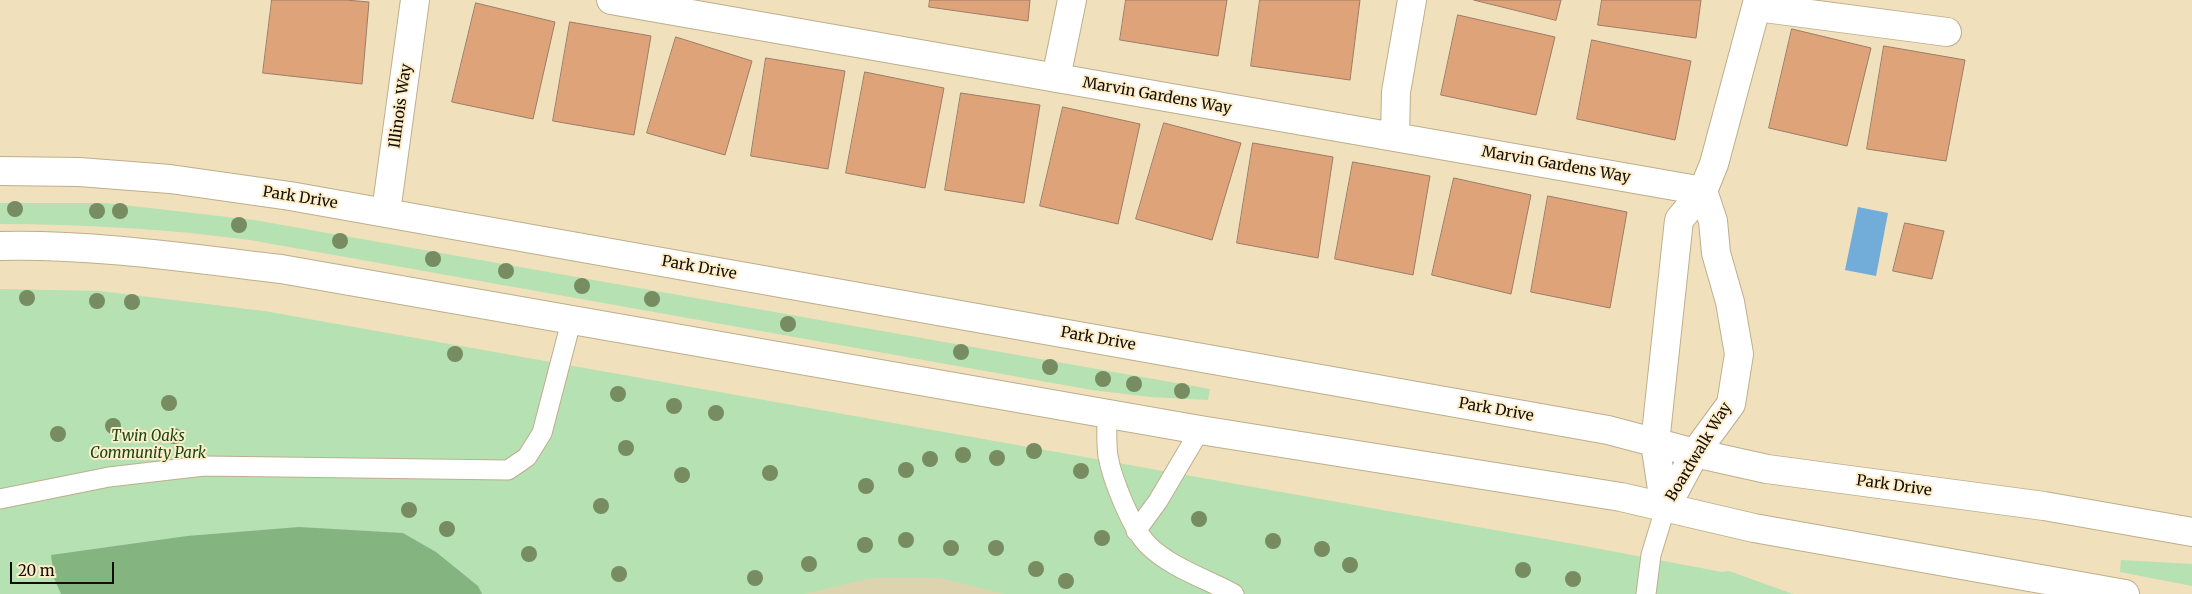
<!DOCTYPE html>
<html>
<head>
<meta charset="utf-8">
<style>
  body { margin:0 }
  #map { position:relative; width:2192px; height:594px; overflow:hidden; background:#f0e0bc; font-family:Merriweather,serif }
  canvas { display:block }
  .scale { position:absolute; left:10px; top:562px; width:104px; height:22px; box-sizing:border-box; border:2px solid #120d03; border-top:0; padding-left:6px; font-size:15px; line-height:18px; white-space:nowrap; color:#120d03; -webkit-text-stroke:4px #feedc9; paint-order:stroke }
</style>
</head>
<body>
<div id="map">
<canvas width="2192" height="594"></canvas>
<div class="scale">20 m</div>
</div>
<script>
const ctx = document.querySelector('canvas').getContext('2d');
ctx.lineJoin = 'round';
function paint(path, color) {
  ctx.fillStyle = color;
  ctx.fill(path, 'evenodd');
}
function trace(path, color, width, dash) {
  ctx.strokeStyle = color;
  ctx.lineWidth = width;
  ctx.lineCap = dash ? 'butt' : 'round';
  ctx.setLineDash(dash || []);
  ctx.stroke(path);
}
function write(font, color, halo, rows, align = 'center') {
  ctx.font = font + ' Merriweather,serif';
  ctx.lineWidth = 4;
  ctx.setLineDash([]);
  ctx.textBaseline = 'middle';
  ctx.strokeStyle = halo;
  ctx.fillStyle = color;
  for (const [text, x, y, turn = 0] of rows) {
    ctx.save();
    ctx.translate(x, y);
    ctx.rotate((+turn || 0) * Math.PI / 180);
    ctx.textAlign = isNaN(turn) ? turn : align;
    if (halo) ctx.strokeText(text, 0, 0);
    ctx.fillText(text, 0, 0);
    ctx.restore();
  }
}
const green = new Path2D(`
  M 0,203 L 106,203 L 254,220 L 1210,389 L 1208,400 L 1151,397 L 1092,390 L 250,240 C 167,229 84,224 0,224 Z
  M 0,289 L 100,291 L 264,311 L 1579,545 L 1722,572 L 1729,571 L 1793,594 L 0,594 Z
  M 2121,560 L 2192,564 L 2192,586 L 2120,572 Z`);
const forest = new Path2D(`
  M 299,527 L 403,533 L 436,552 L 478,586 L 482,594 L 61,594 L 54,578 L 51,555 L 187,536 Z`);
const sand = new Path2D(`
  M 871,578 L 940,578 L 1004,594 L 804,594 Z`);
const water = new Path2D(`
  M 1858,207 L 1888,213 L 1876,276 L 1845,270 Z`);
const building = new Path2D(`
  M 272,0 L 346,0 L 369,2 L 362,84 L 263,73 Z
  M 930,0 L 1030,0 L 1028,21 L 929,7 Z
  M 1126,0 L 1227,0 L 1218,56 L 1120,40 Z
  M 1260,0 L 1360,0 L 1350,80 L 1251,66 Z
  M 1474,0 L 1561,0 L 1556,20 Z
  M 1602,0 L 1701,0 L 1696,38 L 1598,25 Z
  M 476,3 L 555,22 L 533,119 L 452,102 Z
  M 1458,15 L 1555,37 L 1536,115 L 1441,95 Z
  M 570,22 L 651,36 L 634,135 L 553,121 Z
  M 1792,29 L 1871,48 L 1847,146 L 1769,128 Z
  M 676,37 L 752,61 L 725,155 L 647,133 Z
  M 1592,40 L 1691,61 L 1675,140 L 1577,119 Z
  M 1884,46 L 1965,60 L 1946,161 L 1867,149 Z
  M 766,58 L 845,71 L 828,169 L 751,156 Z
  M 865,72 L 944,88 L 925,188 L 846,173 Z
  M 961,93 L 1040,105 L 1024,203 L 945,190 Z
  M 1063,107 L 1140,124 L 1118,224 L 1040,206 Z
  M 1164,123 L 1241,143 L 1212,240 L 1136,219 Z
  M 1253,143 L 1333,157 L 1318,258 L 1237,243 Z
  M 1353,162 L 1430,176 L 1413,275 L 1335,259 Z
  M 1454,178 L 1531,195 L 1511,294 L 1432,275 Z
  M 1548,196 L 1627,212 L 1610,308 L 1531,292 Z
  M 1905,223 L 1944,231 L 1932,279 L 1893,271 Z`);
const service = new Path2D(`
  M 1107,414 C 1107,428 1106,443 1108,456 C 1112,479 1132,529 1148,545 C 1171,568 1207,579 1234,594
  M 0,499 L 109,477 L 204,466 L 508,470 L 527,457 L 542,433 L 572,318
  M 1136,531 L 1158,501 L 1200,430
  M 1646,594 L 1651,555 L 1665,509`);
const minor = new Path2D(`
  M 611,0 L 1703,191
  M 1757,7 L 1947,32
  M 1056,78 L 1072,0
  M 1395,137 L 1396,92 L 1412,0
  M 1703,191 L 1713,221 L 1716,253 L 1730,302 L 1739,354 L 1731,404 L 1695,453 L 1665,509 L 1655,443 L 1679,220 L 1703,191 L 1714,164 L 1758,0
  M 386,212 L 415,0`);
const secondary = new Path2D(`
  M 0,171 L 79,172 L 170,179 L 290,196 L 1608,430 L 1695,453 L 1767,469 L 2044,506 L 2192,532
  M 0,246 C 94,244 188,258 281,269 L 1200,430 L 1621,497 L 1754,528 L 2125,594`);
const trees = [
  [15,209],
  [97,211],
  [120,211],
  [239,225],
  [340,241],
  [433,259],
  [506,271],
  [582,286],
  [27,298],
  [652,299],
  [97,301],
  [132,302],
  [788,324],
  [961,352],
  [455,354],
  [1050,367],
  [1103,379],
  [1134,384],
  [1182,391],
  [618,394],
  [169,403],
  [674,406],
  [716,413],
  [113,426],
  [58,434],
  [174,436],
  [626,448],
  [1034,451],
  [963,455],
  [997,458],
  [930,459],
  [906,470],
  [1081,471],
  [770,473],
  [682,475],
  [866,486],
  [601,506],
  [409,510],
  [1199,519],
  [447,529],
  [1102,538],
  [906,540],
  [1273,541],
  [865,545],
  [951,548],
  [996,548],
  [1322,549],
  [529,554],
  [809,564],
  [1350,565],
  [1036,569],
  [1523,570],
  [619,574],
  [755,578],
  [1573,579],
  [1066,581]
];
const streetNames = [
  ["Marvin Gardens Way",1157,96,10],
  ["Illinois Way",401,106,-82],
  ["Marvin Gardens Way",1556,165,10],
  ["Park Drive",300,198,9],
  ["Park Drive",699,268,10],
  ["Park Drive",1098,339,10],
  ["Park Drive",1496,410,10],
  ["Boardwalk Way",1699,452,-59],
  ["Park Drive",1894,486,8]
];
const parkNames = [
  ["Twin Oaks",148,437],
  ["Community Park",148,454]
];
paint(green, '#b5e1b3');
paint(forest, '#84b581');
paint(sand, '#ddd4af');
paint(water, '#72acd9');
paint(building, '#dfa37a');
trace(building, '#9b7c67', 1);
trace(service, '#beae8c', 21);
trace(minor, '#beae8c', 30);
trace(secondary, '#beae8c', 30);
trace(service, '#fff', 19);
trace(minor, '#fff', 28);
trace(secondary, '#fff', 28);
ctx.fillStyle = '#778c60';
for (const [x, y] of trees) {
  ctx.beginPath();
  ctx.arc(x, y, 8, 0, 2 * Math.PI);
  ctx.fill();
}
write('15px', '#120d03', '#feedc9', streetNames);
write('italic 15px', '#144715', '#feedc9', parkNames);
</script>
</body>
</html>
